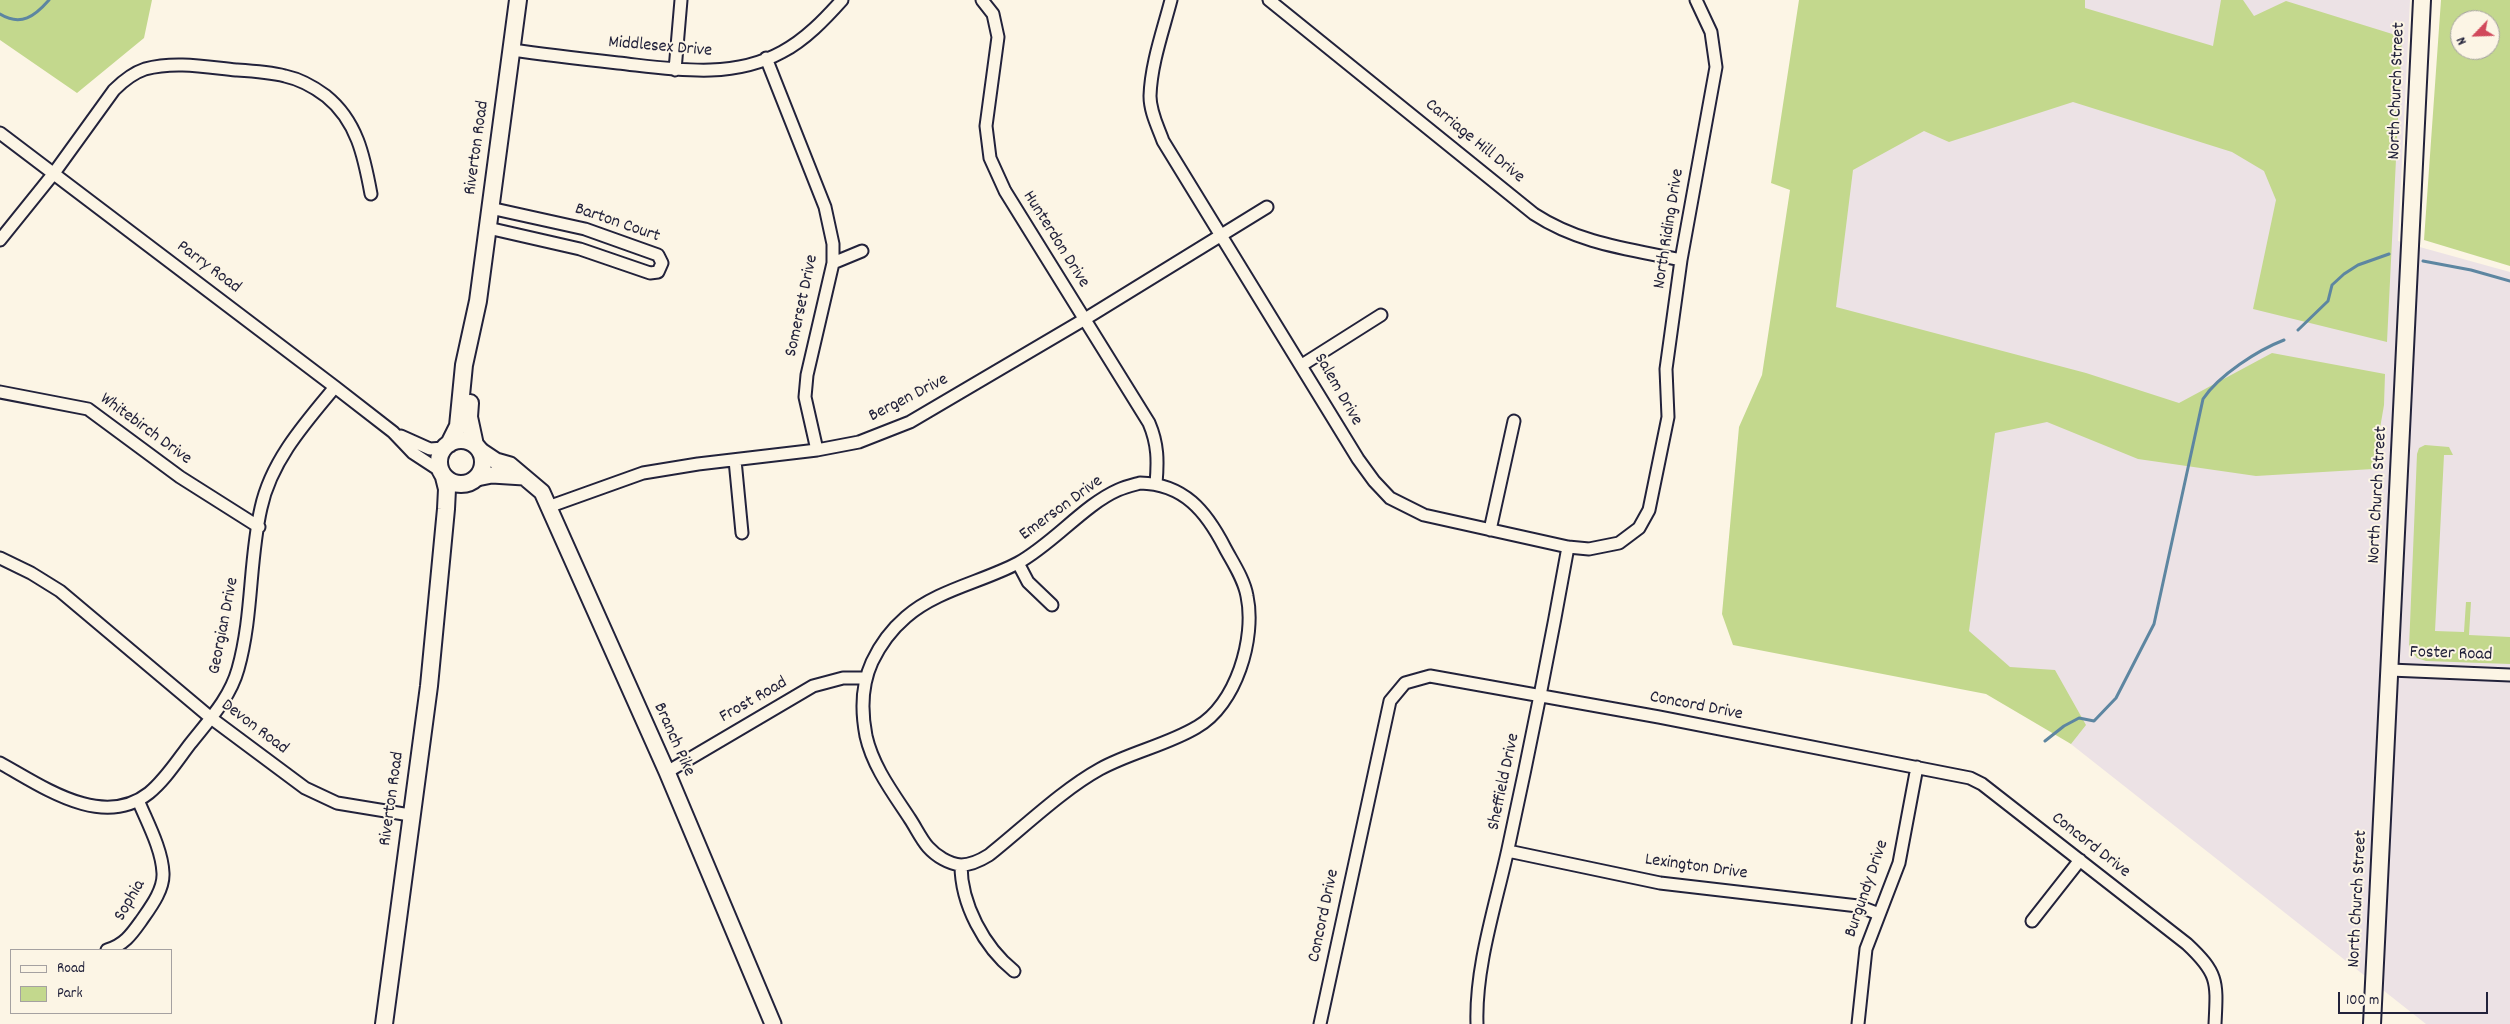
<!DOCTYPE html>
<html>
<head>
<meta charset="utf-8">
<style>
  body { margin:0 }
  #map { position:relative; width:2510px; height:1024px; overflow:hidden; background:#fcf5e5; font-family:Dekko,sans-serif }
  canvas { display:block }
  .legend { position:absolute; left:10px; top:949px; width:162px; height:65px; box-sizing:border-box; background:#fcf5e5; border:1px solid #a5a1a1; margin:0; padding:6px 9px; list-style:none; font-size:15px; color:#22223b }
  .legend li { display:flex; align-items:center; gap:10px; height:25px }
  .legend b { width:25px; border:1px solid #a5a1a1 }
  .north { position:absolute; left:2450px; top:10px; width:50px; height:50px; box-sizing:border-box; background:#fcf5e5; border:1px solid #a5a1a1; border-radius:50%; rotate:246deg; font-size:14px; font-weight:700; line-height:20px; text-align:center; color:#22223b }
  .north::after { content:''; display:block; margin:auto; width:18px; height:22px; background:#d1495b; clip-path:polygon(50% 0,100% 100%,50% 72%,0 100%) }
  .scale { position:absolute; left:2338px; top:992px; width:150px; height:22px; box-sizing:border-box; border:2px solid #22223b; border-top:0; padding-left:6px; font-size:15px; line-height:18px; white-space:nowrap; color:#22223b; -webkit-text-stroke:4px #fcf5e5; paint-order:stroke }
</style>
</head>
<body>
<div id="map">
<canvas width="2510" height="1024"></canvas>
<ul class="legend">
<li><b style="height:6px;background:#fcf5e5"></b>Road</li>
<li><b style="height:14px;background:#c3d88d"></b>Park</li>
</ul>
<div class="north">N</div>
<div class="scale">100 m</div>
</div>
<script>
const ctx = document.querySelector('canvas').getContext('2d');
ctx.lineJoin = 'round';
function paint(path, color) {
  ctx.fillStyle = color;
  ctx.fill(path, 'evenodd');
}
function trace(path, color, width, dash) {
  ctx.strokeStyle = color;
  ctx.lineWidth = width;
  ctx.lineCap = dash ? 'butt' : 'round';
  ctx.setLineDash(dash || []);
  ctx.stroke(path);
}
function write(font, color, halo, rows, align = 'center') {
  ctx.font = font + ' Dekko,sans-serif';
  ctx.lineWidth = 4;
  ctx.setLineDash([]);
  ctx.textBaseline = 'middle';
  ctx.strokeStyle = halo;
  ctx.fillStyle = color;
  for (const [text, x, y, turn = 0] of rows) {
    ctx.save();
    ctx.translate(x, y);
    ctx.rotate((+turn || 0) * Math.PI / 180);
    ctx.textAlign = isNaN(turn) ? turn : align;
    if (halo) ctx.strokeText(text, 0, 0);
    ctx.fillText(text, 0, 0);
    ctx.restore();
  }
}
const built = new Path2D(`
  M 1816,0 L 2410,0 L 2398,241 L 2510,272 L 2510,1024 L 2426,1024 L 1750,491 Z`);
const green = new Path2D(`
  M 0,0 L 152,0 L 144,38 L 77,93 L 0,40 Z
  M 1799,0 L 2085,0 L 2085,8 L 2213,46 L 2221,0 L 2243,0 L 2254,16 L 2286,1 L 2402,37 L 2387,342 L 2253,309 L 2276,200 L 2264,171 L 2232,152 L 2073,102 L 1949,142 L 1924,131 L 1853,170 L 1836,307 L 2086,373 L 2179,403 L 2272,353 L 2385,374 L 2384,405 L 2373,469 L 2256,476 L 2138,459 L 2047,422 L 1995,433 L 1969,631 L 2010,667 L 2055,670 L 2086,725 L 2071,744 L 1986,694 L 1733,645 L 1722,614 L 1739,427 L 1762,375 L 1790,190 L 1771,183 Z
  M 2441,0 L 2510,0 L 2510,266 L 2424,240 ZM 2460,20 L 2490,20 L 2490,50 L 2460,50 Z
  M 2425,445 L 2449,447 L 2453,455 L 2444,455 L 2435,631 L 2464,632 L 2466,602 L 2471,602 L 2469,635 L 2510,637 L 2510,664 L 2426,661 L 2417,658 L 2409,648 L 2417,454 L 2419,448 Z`);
const stream = new Path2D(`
  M 0,14 C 21,27 35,16 49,0
  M 2423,261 L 2471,270 L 2510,281
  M 2298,330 L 2328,301 L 2332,285 L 2344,274 L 2358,265 L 2389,254
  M 2045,741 L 2064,726 L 2079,718 L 2094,721 L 2116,698 L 2154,624 L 2203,399 C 2219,375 2258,350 2284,340`);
const minor = new Path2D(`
  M 982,0 L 993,14 L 998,37 L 986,126 L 990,158 L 1005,191 L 1149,423 C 1158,444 1158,461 1156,484
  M 1171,0 C 1163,31 1151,64 1150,96 C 1150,112 1158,127 1163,141 L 1358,459 L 1374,481 L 1390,498 L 1424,515 L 1568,547 L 1589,549 L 1619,543 L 1639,528 L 1649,510 L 1668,417 L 1666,369 L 1681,260 L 1716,67 L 1711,32 L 1696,0
  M 1269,0 L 1534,214 C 1580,244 1629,249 1681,260
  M 512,50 C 548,55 583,59 618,63 C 673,69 731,80 782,52 C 805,40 825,19 842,0
  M 766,58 L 825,207 L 833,244 L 833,263 L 807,375 L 805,397 L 817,450
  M 675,70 L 681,0
  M 0,133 L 335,387 L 393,432 L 413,453 L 442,472
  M 488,228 L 580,249 L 650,273 L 658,272 L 662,263 L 658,255 L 585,229 L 490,208
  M 0,240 L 54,173 L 114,90 C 123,81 133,73 145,69 C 175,61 206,67 236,70 C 252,71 269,72 285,76 C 299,79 314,87 326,96 C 357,121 364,156 371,194
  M 833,263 L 862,251
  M 1302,365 L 1381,315
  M 0,392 L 88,409 L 180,477 L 259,527
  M 401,436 L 430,449 L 444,448
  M 735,460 L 742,533
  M 1140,483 C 1184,484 1206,511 1225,548 C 1233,563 1244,579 1247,596 C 1256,638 1236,705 1197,727 C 1167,745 1131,752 1100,769 C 1062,790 1023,828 989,855 C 981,860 971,865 961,865 C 949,864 936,856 928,847 C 921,839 916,828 910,819 C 893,793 873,767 866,736 C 861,710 861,686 872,662 C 880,645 892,629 906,617 C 937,590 982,582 1018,563 C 1054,543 1084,505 1118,490 C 1125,487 1133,485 1140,483 Z
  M 548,507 L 643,473 L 698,464 L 817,450 L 859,442 L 910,422 L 1085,319 L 1267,207
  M 1490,530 L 1514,421
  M 0,558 L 31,573 L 60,591 L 211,718 L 305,788 L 337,803 L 410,815
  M 1018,563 L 1028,582 L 1052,605
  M 2390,670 L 2510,675
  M 0,763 C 42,786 102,830 149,793 C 165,780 177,761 190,744 C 209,720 230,698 238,669 C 253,616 249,560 261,508 C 271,461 305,423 335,387
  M 667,772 L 813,686 L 843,678 L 866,678
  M 1508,851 L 1660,883 L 1858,906 L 1879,914
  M 961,865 C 961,904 984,947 1014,971
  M 2032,921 L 2080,860
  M 107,950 C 124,945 131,935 141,921 C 150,908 164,890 163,873 C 162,849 147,822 138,800
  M 1320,1024 L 1390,701 L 1405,683 L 1430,676 L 1659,717 L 1970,778 L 1982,784 L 2187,944 C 2219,974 2217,982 2215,1024
  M 1477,1024 C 1475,967 1496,904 1508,849 C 1530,748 1550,648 1568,547
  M 1858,1024 L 1866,949 L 1899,863 L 1917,767`);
const tertiary = new Path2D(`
  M 481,451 L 496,461 L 510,465 L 542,492 L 667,772 L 773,1024
  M 477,478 L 492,475 L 524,477`);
const secondary = new Path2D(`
  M 470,403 L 469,417 L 475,445
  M439 462a22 22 0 1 1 44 0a22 22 0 1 1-44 0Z
  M 449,444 L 458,426 L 464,365 L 478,301 L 518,0
  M 384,1024 L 429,686 L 446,509 L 447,489 L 444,477
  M 2372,1024 L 2422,0`);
const streetNames = [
  ["Middlesex Drive",660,48,5],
  ["North Church Street",2398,91,-88],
  ["Carriage Hill Drive",1474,142,39],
  ["Riverton Road",478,148,-82],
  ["Barton Court",617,224,19],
  ["North Riding Drive",1670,229,-81],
  ["Hunterdon Drive",1055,240,58],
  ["Parry Road",208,268,37],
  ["Somerset Drive",803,306,-78],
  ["Salem Drive",1337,390,60],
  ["Bergen Drive",909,399,-27],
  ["Whitebirch Drive",145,430,36],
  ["North Church Street",2379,495,-87],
  ["Emerson Drive",1062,509,-36],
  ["Georgian Drive",225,626,-79],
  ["Foster Road",2451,655,2],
  ["Frost Road",754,701,-30],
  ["Concord Drive",1696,707,11],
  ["Devon Road",254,728,37],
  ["Branch Pike",673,740,66],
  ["Sheffield Drive",1505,782,-78],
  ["Riverton Road",393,799,-82],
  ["Concord Drive",2090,846,38],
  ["Lexington Drive",1696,868,8],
  ["Burgundy Drive",1868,889,-71],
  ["North Church Street",2359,899,-87],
  ["Sophia",131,901,-60],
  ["Concord Drive",1325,916,-78]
];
paint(built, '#ece2e5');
paint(green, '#c3d88d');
trace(stream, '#5d86a1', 3);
trace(minor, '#22223b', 15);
trace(tertiary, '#22223b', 19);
trace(secondary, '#22223b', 20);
trace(minor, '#fcf5e5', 11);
trace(tertiary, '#fcf5e5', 15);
trace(secondary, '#fcf5e5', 16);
write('18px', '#22223b', '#fcf5e5', streetNames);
</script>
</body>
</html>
